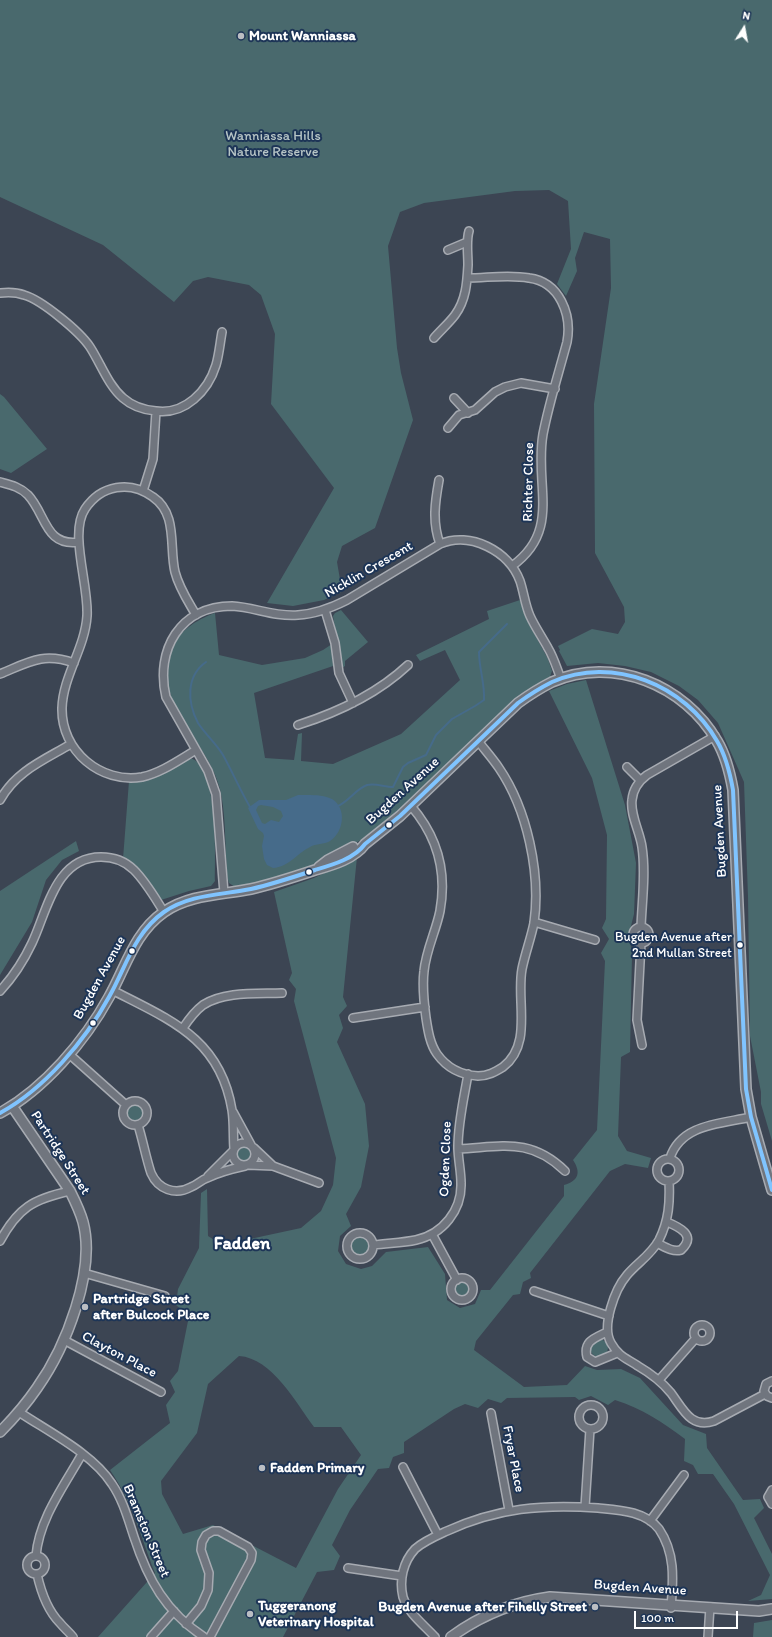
<!DOCTYPE html>
<html>
<head>
<meta charset="utf-8">
<style>
  body { margin:0 }
  #map { position:relative; width:772px; height:1637px; overflow:hidden; background:#3c4553; font-family:Itim,sans-serif }
  canvas { display:block }
  .north { position:absolute; left:724px; top:8px; width:40px; height:40px; -webkit-text-stroke:3px #1d3557; paint-order:stroke; rotate:11deg; font-size:11px; font-weight:700; line-height:16px; text-align:center; color:#fff }
  .north::after { content:''; display:block; margin:auto; width:14px; height:18px; background:#fff; clip-path:polygon(50% 0,100% 100%,50% 72%,0 100%) }
  .scale { position:absolute; left:634px; top:1611px; width:104px; height:18px; box-sizing:border-box; border:2px solid #fff; border-top:0; padding-left:5px; font-size:12px; line-height:14px; white-space:nowrap; color:#fff; -webkit-text-stroke:3px #1d3557; paint-order:stroke }
</style>
</head>
<body>
<div id="map">
<canvas width="772" height="1637"></canvas>
<div class="north">N</div>
<div class="scale">100 m</div>
</div>
<script>
const ctx = document.querySelector('canvas').getContext('2d');
ctx.lineJoin = 'round';
function paint(path, color) {
  ctx.fillStyle = color;
  ctx.fill(path, 'evenodd');
}
function trace(path, color, width, dash) {
  ctx.strokeStyle = color;
  ctx.lineWidth = width;
  ctx.lineCap = dash ? 'butt' : 'round';
  ctx.setLineDash(dash || []);
  ctx.stroke(path);
}
function write(font, color, halo, rows, align = 'center') {
  ctx.font = font + ' Itim,sans-serif';
  ctx.lineWidth = 4;
  ctx.setLineDash([]);
  ctx.textBaseline = 'middle';
  ctx.strokeStyle = halo;
  ctx.fillStyle = color;
  for (const [text, x, y, turn = 0] of rows) {
    ctx.save();
    ctx.translate(x, y);
    ctx.rotate((+turn || 0) * Math.PI / 180);
    ctx.textAlign = isNaN(turn) ? turn : align;
    if (halo) ctx.strokeText(text, 0, 0);
    ctx.fillText(text, 0, 0);
    ctx.restore();
  }
}
const green = new Path2D(`
  M 0,0 L 772,0 L 772,1141 L 761,1104 L 761,1092 L 750,1036 L 748,897 L 744,782 L 718,723 L 698,700 L 679,686 L 651,672 L 625,666 L 598,663 L 567,666 L 559,651 L 560,650 L 558,646 L 592,629 L 618,634 L 625,622 L 624,607 L 595,553 L 594,404 L 611,288 L 610,239 L 584,232 L 575,258 L 577,271 L 566,296 L 557,284 L 571,249 L 568,201 L 549,190 L 515,191 L 424,203 L 400,212 L 388,246 L 397,348 L 401,373 L 413,420 L 375,528 L 342,546 L 337,562 L 342,591 L 341,592 L 324,600 L 293,606 L 267,603 L 334,488 L 271,404 L 275,334 L 261,295 L 249,285 L 208,277 L 193,281 L 174,302 L 103,245 L 0,197 Z
  M 0,394 L 4,397 L 47,449 L 11,473 L 0,469 Z
  M 520,600 L 528,622 L 548,659 L 552,671 L 550,677 L 521,695 L 404,807 L 379,828 L 361,840 L 322,862 L 298,872 L 274,880 L 239,887 L 235,887 L 229,883 C 226,875 227,864 226,856 C 225,833 225,811 220,789 C 208,740 152,706 171,651 C 178,631 196,620 215,613 L 219,655 L 262,665 L 305,658 L 323,650 L 332,644 L 333,666 L 254,693 L 265,758 L 294,760 L 298,734 L 302,733 L 301,761 L 333,764 L 401,734 L 460,680 L 445,650 L 420,661 L 416,655 L 489,619 L 487,611 Z
  M 341,610 L 368,642 L 345,661 L 345,666 L 342,668 L 333,616 L 335,613 Z
  M 586,680 L 625,805 L 636,863 L 634,914 L 629,934 L 632,955 L 630,1052 L 621,1057 L 618,1136 L 627,1151 L 651,1158 L 648,1168 L 625,1164 L 610,1171 L 530,1273 L 531,1278 L 523,1282 L 520,1294 L 513,1295 L 476,1341 L 474,1350 L 524,1387 L 567,1385 L 585,1366 L 597,1370 L 621,1369 L 640,1378 L 683,1425 L 706,1434 L 707,1448 L 743,1500 L 760,1499 L 764,1508 L 754,1518 L 772,1554 L 772,1599 L 748,1601 L 761,1595 L 770,1575 L 734,1504 L 713,1474 L 698,1474 L 693,1465 L 684,1461 L 685,1439 C 662,1422 643,1409 615,1400 L 608,1405 L 591,1396 L 579,1400 L 575,1397 L 507,1398 L 501,1403 L 488,1399 L 478,1408 L 465,1404 L 454,1409 L 404,1442 L 404,1453 L 393,1457 L 389,1468 L 378,1469 L 350,1510 L 332,1545 L 340,1556 L 334,1570 L 317,1572 L 283,1637 L 98,1637 L 155,1573 C 141,1538 132,1501 110,1470 L 170,1423 L 166,1405 L 175,1392 L 170,1381 L 178,1371 L 189,1316 L 176,1305 L 178,1289 L 199,1248 L 201,1193 L 207,1189 L 208,1236 L 222,1245 L 301,1228 L 321,1211 L 333,1185 L 336,1158 L 294,1001 L 296,989 L 289,980 L 292,973 L 274,892 L 314,878 L 357,857 L 343,997 L 347,1006 L 339,1015 L 343,1028 L 337,1042 L 365,1104 L 369,1146 L 361,1187 L 346,1214 L 351,1226 L 340,1236 L 338,1251 L 346,1264 L 361,1269 L 372,1266 L 386,1252 L 428,1247 L 445,1274 L 447,1300 L 460,1308 L 475,1304 L 481,1290 L 490,1290 L 564,1196 L 564,1185 C 579,1181 581,1172 573,1160 L 597,1130 L 605,961 L 601,953 L 609,939 L 602,928 L 606,919 L 607,835 L 592,778 L 549,691 L 567,684 ZM 239,1356 C 272,1358 296,1403 314,1427 L 341,1427 L 361,1455 L 338,1489 L 296,1568 L 213,1525 L 183,1534 L 162,1494 L 161,1481 L 197,1433 L 208,1384 Z
  M 189,758 C 219,761 215,859 215,881 L 211,886 L 189,891 L 161,900 L 144,876 L 123,859 L 129,781 L 140,780 Z
  M 76,841 L 79,851 L 62,860 L 46,880 L 32,922 L 0,975 L 0,891 Z
  M126 1113a9 9 0 1 1 18 0a9 9 0 1 1-18 0Z
  M236 1154a8 8 0 1 1 16 0a8 8 0 1 1-16 0Z
  M350 1245a10 10 0 1 1 20 0a10 10 0 1 1-20 0Z
  M454 1289a8 8 0 1 1 16 0a8 8 0 1 1-16 0Z
  M590 1348a9 9 0 1 1 18 0a9 9 0 1 1-18 0Z
  M 772,1620 L 772,1637 L 753,1637 L 754,1623 Z`);
const water = new Path2D(`
  M 298,795 C 308,795 323,794 332,799 C 347,808 344,832 330,841 C 324,845 316,843 310,847 C 296,854 289,867 273,868 L 267,865 L 264,859 L 262,846 L 264,836 L 263,833 L 258,829 L 248,808 L 259,800 L 286,800 ZM 261,805 L 273,807 L 281,811 L 283,816 L 279,822 L 271,820 L 265,824 L 262,823 L 256,810 L 258,806 Z`);
const stream = new Path2D(`
  M 206,662 C 186,676 187,702 198,723 C 205,734 216,743 223,755 C 232,771 240,790 250,807
  M 338,806 C 349,801 356,789 367,785 C 376,783 384,787 393,787 L 403,767 L 408,763 L 426,755 L 436,735 L 452,719 L 475,706 L 484,700 C 485,683 479,669 479,652 L 507,624`);
const minor = new Path2D(`
  M 448,250 L 467,242
  M 467,278 C 487,278 509,274 529,278 C 560,282 572,315 567,342 C 559,372 549,403 543,434 C 534,485 562,530 512,566
  M 0,293 C 8,292 16,292 24,295 C 42,300 80,332 90,347 C 101,364 108,385 123,398 C 132,406 144,410 156,411 C 185,415 208,391 216,365 C 219,355 220,343 222,332
  M 434,338 C 441,330 449,323 455,315 C 466,300 467,283 468,265 C 468,253 466,241 469,231
  M 454,398 L 468,413
  M 448,428 L 459,415 L 475,410 L 495,392 L 505,387 L 521,383 L 555,389
  M 439,480 C 435,502 432,522 440,544
  M 0,482 C 11,485 20,487 28,495 C 46,514 45,547 79,542
  M 143,491 L 153,459 L 156,411
  M 325,610 L 335,643 L 339,673 L 353,703
  M 0,674 C 29,662 43,652 74,663
  M 298,725 C 339,712 377,694 408,665
  M 196,750 C 179,760 161,773 142,777 C 101,784 61,751 62,708 C 63,676 85,648 87,616 C 89,585 69,533 85,509 C 101,485 130,480 153,497 C 178,514 169,547 175,572 C 179,588 188,601 196,615
  M 627,767 L 640,780
  M 0,800 C 16,771 44,760 71,744
  M 411,806 C 437,836 447,872 440,911 C 436,931 426,950 424,971 C 422,987 424,1003 426,1018 C 428,1031 430,1044 437,1054 C 447,1068 461,1075 478,1076 C 488,1076 495,1072 503,1067 C 533,1044 516,1001 522,969 C 525,954 531,938 534,923 C 541,873 527,809 499,768 C 493,759 485,750 478,741
  M 224,893 L 216,794 L 208,771 L 166,697 C 155,650 180,606 232,606 C 254,607 274,617 298,615 C 316,614 331,608 347,600 L 440,544 C 470,531 509,551 520,581 C 524,593 525,605 530,616 C 535,627 542,637 548,648 C 554,658 557,669 561,679
  M 534,922 L 595,940
  M 641,927 C 642,901 646,873 642,847 C 640,832 630,815 632,800 C 633,788 639,781 647,775 L 715,736
  M633 935a8 8 0 1 1 16 0a8 8 0 1 1-16 0Z
  M 641,943 L 637,1020 L 642,1045
  M 112,990 C 170,1020 220,1038 232,1110 C 234,1122 233,1136 234,1149
  M 0,991 C 13,977 24,960 32,943 C 47,912 55,857 101,857 C 113,857 125,861 134,870 C 146,882 155,898 164,912
  M 353,1018 L 425,1007
  M 183,1028 C 189,1019 195,1011 203,1005 C 224,991 258,994 282,993
  M 69,1054 L 126,1105
  M123 1113a12 12 0 1 1 24 0a12 12 0 1 1-24 0Z
  M 233,1112 L 251,1145
  M 138,1125 C 143,1141 146,1158 151,1173 C 158,1189 175,1196 191,1187 C 197,1185 201,1180 207,1178 C 219,1172 231,1169 245,1166
  M233 1154a11 11 0 1 1 22 0a11 11 0 1 1-22 0Z
  M 254,1148 L 273,1166
  M 458,1149 C 502,1147 530,1137 565,1171
  M 670,1158 C 681,1124 720,1124 751,1117
  M657 1170a11 11 0 1 1 22 0a11 11 0 1 1-22 0Z
  M 248,1165 L 273,1166 L 319,1183
  M 208,1176 L 233,1151
  M 669,1181 C 670,1202 669,1220 659,1240 C 651,1255 637,1263 627,1275 C 615,1289 601,1326 611,1343 C 619,1357 626,1358 638,1366 C 650,1373 662,1382 671,1393 C 683,1409 691,1429 714,1421 L 765,1394
  M347 1246a13 13 0 1 1 26 0a13 13 0 1 1-26 0Z
  M 432,1234 L 457,1280
  M 0,1241 C 18,1208 33,1199 70,1191
  M 657,1243 C 665,1247 672,1252 681,1250 C 697,1235 679,1227 667,1222
  M 374,1245 C 387,1243 402,1243 416,1240 C 443,1234 462,1210 461,1183 C 461,1171 458,1159 458,1147 C 458,1122 464,1098 468,1074
  M 84,1273 L 165,1296
  M451 1289a11 11 0 1 1 22 0a11 11 0 1 1-22 0Z
  M 534,1291 L 609,1316
  M694 1333a8 8 0 1 1 16 0a8 8 0 1 1-16 0Z
  M 607,1332 C 595,1338 583,1341 587,1357 L 595,1362 L 617,1353
  M 64,1340 L 161,1392
  M 659,1380 L 696,1338
  M 772,1381 L 766,1384 L 764,1391 L 767,1396 L 772,1398
  M579 1417a12 12 0 1 1 24 0a12 12 0 1 1-24 0Z
  M 19,1412 C 49,1432 93,1454 112,1484 C 123,1500 128,1519 134,1537 C 148,1580 166,1612 204,1637
  M 491,1413 L 509,1510
  M 403,1467 L 438,1535
  M 772,1490 L 768,1497 L 772,1504
  M 585,1507 L 590,1429
  M 650,1521 L 684,1475
  M 36,1556 C 39,1519 64,1486 82,1454
  M27 1565a9 9 0 1 1 18 0a9 9 0 1 1-18 0Z
  M 348,1568 L 402,1576
  M 37,1574 C 41,1592 47,1610 60,1623 C 64,1628 69,1632 73,1637
  M 186,1624 L 201,1606 L 208,1590 L 209,1573 L 201,1550 L 202,1542 L 206,1535 L 213,1531 L 219,1531 L 248,1547 L 252,1553 L 251,1560 L 210,1637
  M 151,1637 L 174,1611
  M 435,1637 C 424,1625 408,1613 403,1597 C 399,1580 403,1562 415,1549 C 424,1541 436,1536 447,1531 C 497,1508 543,1504 598,1508 C 619,1510 645,1511 659,1529 C 676,1554 673,1581 671,1608
  M 708,1637 L 710,1607`);
const tertiary = new Path2D(`
  M 319,867 L 328,860 L 353,847
  M 0,1113 C 44,1089 85,1041 109,997 C 126,967 134,933 164,912 C 190,894 222,895 251,889 C 273,884 294,877 315,870 C 332,865 354,859 365,844 L 400,816 L 518,703 C 529,695 540,688 552,682 C 613,655 685,685 717,741 C 726,756 730,773 733,790 L 746,1089 L 751,1117 L 772,1190
  M 0,1432 C 14,1418 26,1404 37,1388 C 66,1347 96,1271 83,1222 C 80,1211 75,1201 70,1191 L 12,1106
  M 451,1637 C 481,1615 513,1602 550,1597 L 759,1611 L 772,1609`);
const bus1 = new Path2D(`
  M 0,1113 C 44,1089 85,1041 109,997 C 126,967 134,933 164,912 C 190,894 222,895 251,889 C 273,884 294,877 315,870 C 332,865 354,859 365,844 L 400,816 L 518,703 C 529,695 540,688 552,682 C 613,655 685,685 717,741 C 726,756 730,773 733,790 L 746,1089 L 751,1117 L 772,1190`);
const markers = [
  [241,36,4,"#bbbec3"],
  [389,825,3.5,"#fff"],
  [309,872,3.5,"#fff"],
  [740,945,3.5,"#fff"],
  [132,951,3.5,"#fff"],
  [93,1023,3.5,"#fff"],
  [85,1307,4,"#bbbec3"],
  [262,1468,4,"#bbbec3"],
  [595,1607,4,"#bbbec3"],
  [250,1614,4,"#bbbec3"]
];
const busNames = [
  ["Bugden Avenue after",732,938],
  ["2nd Mullan Street",732,954]
];
const poiNames = [
  ["Mount Wanniassa",249,36],
  ["Partridge Street",93,1299],
  ["after Bulcock Place",93,1315],
  ["Fadden Primary",270,1468],
  ["Tuggeranong",258,1606],
  ["Veterinary Hospital",258,1622],
  ["Bugden Avenue after Fihelly Street",587,1607,"right"]
];
const parkNames = [
  ["Wanniassa Hills",273,136],
  ["Nature Reserve",273,152]
];
const streetNames = [
  ["Richter Close",529,482,-89],
  ["Nicklin Crescent",369,570,-30],
  ["Bugden Avenue",403,791,-42],
  ["Bugden Avenue",720,831,-93],
  ["Bugden Avenue",100,978,-61],
  ["Partridge Street",60,1153,57],
  ["Ogden Close",446,1159,-88],
  ["Clayton Place",119,1355,28],
  ["Fryar Place",513,1459,79],
  ["Bramston Street",146,1531,67],
  ["Bugden Avenue",640,1588,4]
];
const districtNames = [
  ["Fadden",242,1244]
];
paint(green, '#49696d');
paint(water, '#466b8a');
trace(stream, '#466b8a', 2);
trace(minor, '#a7abb2', 10);
trace(tertiary, '#a7abb2', 12);
trace(minor, '#70757e', 7);
trace(tertiary, '#70757e', 9);
trace(bus1, '#80c4ff', 4);
for (const [x, y, r, color] of markers) {
  const dot = new Path2D();
  dot.arc(x, y, r, 0, 2 * Math.PI);
  ctx.fillStyle = color;
  ctx.fill(dot);
  trace(dot, '#1d3557', 1.5);
}
write('13px', '#fff', '#1d3557', busNames, 'right');
write('bold 14px', '#fff', '#1d3557', poiNames, 'left');
write('14px', '#b7c5c6', '#1d3557', parkNames);
write('14px', '#fff', '#1d3557', streetNames);
write('bold 18px', '#fff', '#1d3557', districtNames);
</script>
</body>
</html>
